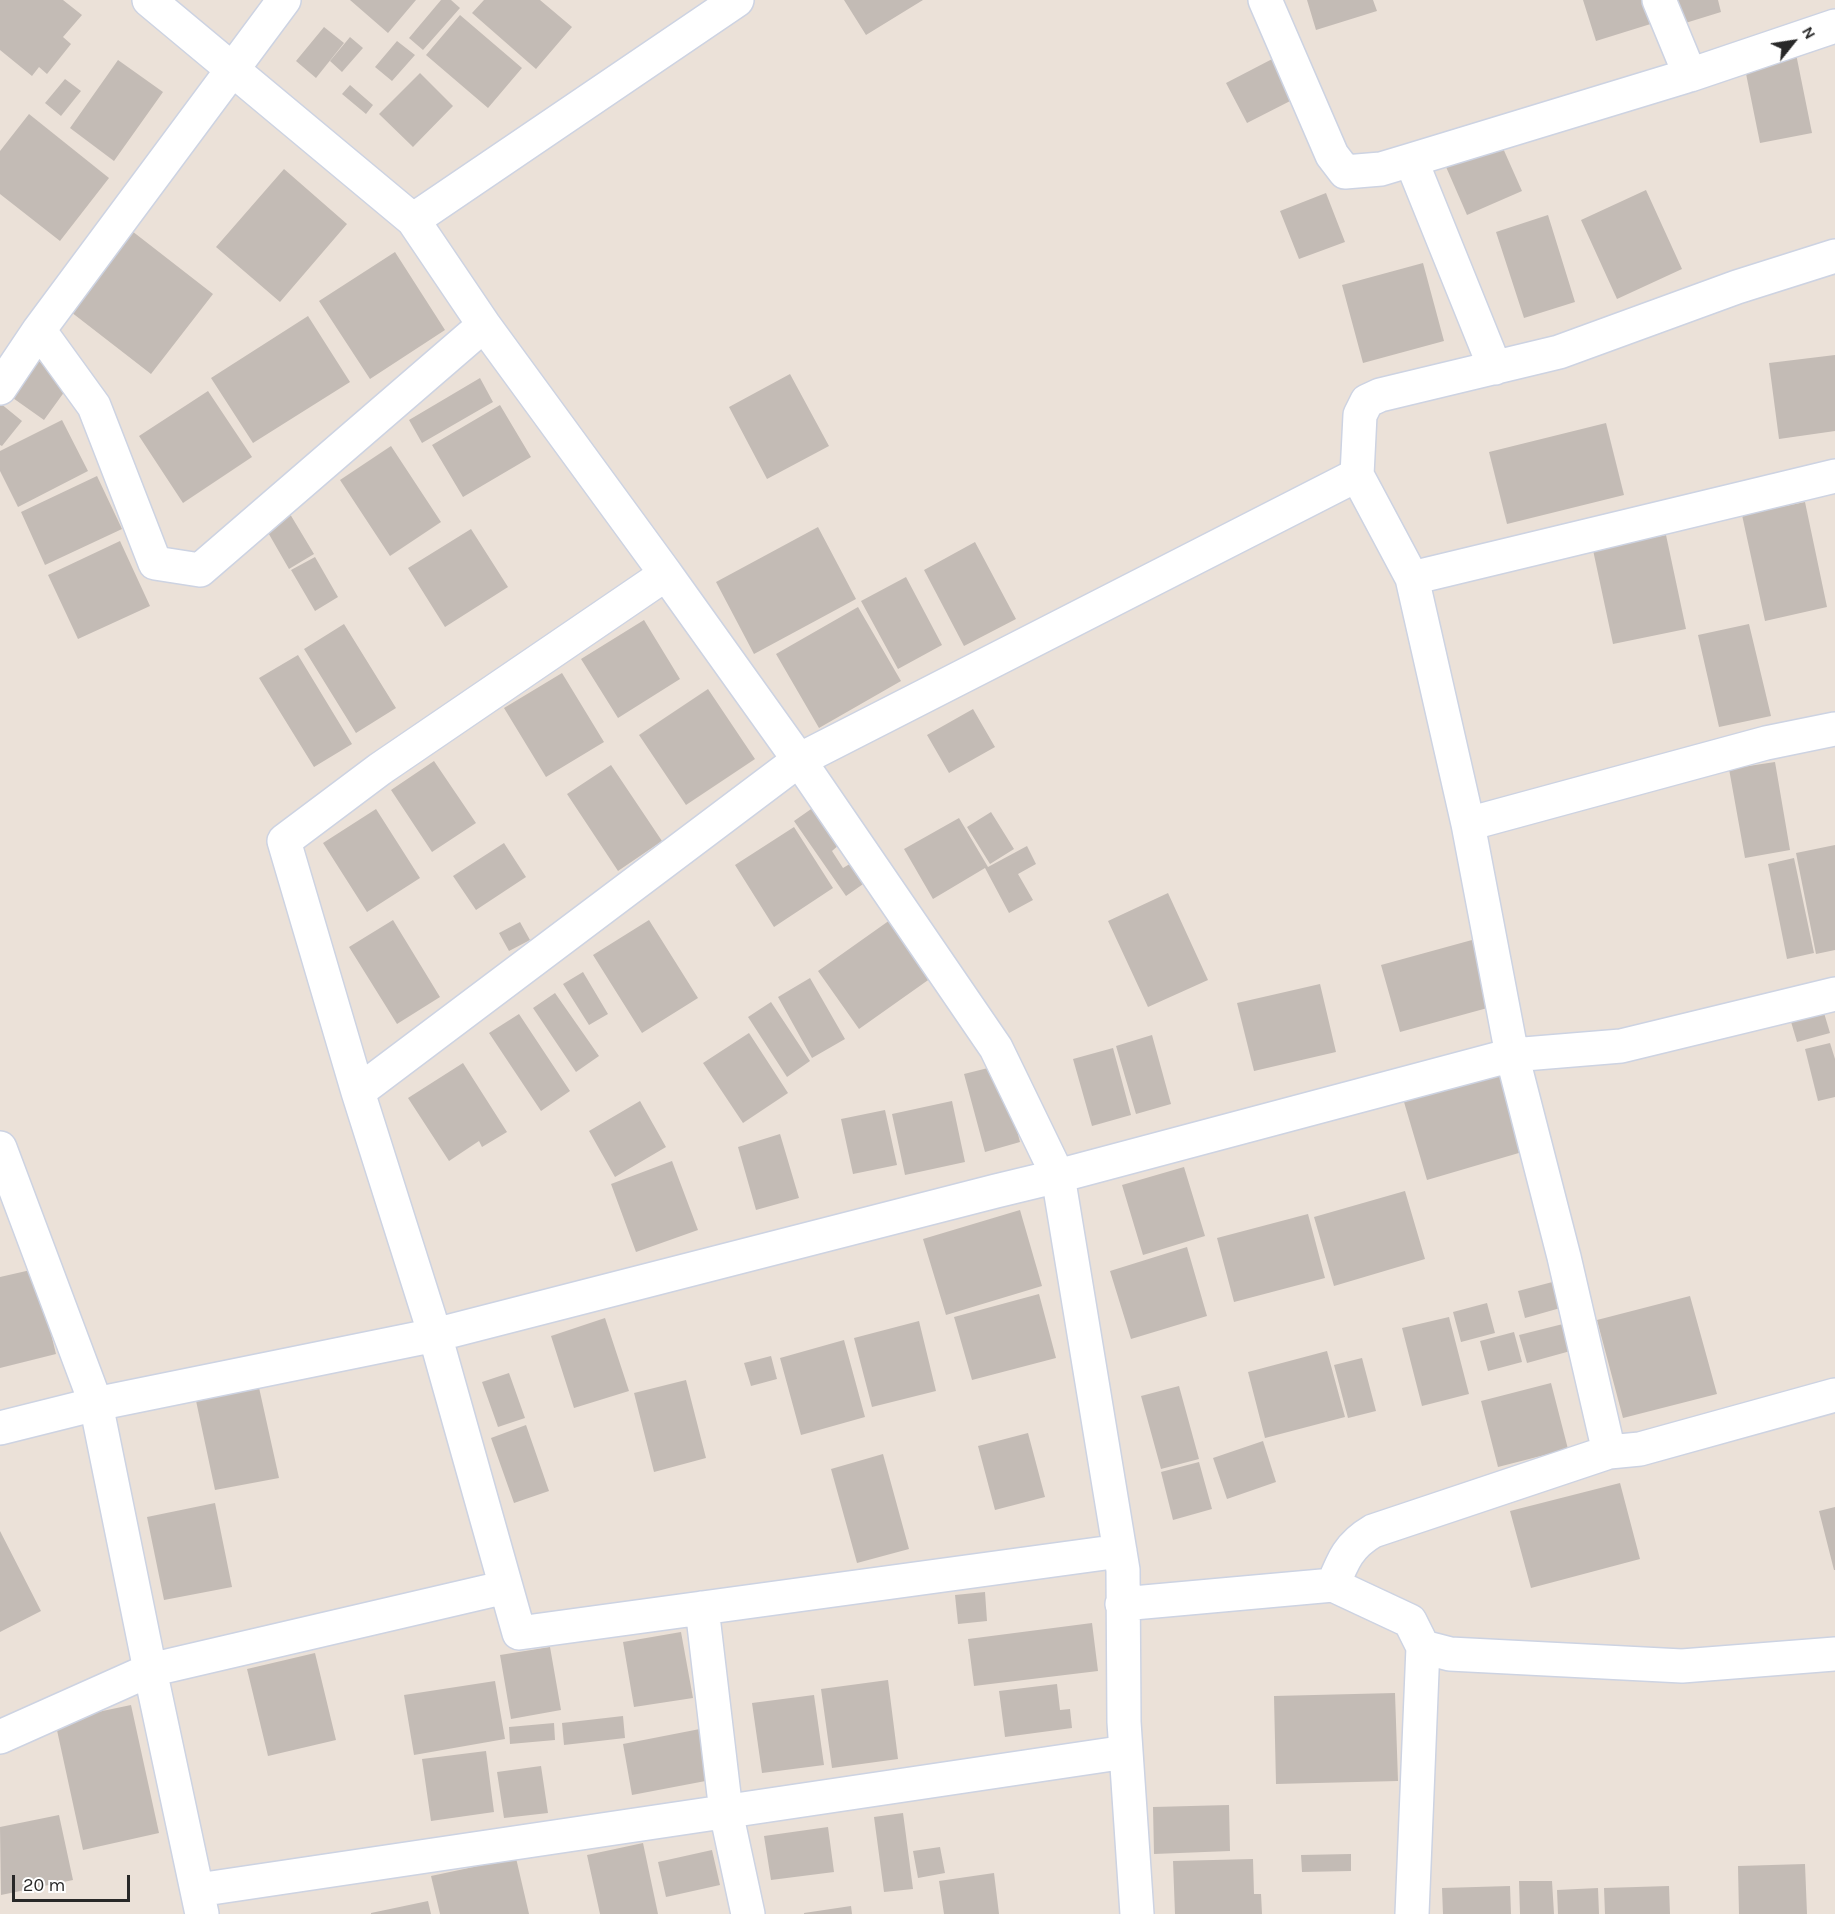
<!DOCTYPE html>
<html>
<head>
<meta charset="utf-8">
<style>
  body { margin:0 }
  #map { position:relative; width:1835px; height:1914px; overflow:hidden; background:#ebe1d8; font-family:Karla,sans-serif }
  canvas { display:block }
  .north { position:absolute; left:1763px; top:12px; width:60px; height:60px; -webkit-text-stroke:4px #fff; paint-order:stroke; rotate:60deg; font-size:16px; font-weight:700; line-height:24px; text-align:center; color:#282828 }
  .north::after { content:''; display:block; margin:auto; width:21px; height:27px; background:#282828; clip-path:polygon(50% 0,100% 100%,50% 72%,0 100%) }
  .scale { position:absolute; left:12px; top:1875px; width:118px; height:27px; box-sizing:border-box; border:3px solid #282828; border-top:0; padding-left:8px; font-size:18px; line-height:21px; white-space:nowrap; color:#282828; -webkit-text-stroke:4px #fff; paint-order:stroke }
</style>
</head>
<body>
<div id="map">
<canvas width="1835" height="1914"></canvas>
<div class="north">N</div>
<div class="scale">20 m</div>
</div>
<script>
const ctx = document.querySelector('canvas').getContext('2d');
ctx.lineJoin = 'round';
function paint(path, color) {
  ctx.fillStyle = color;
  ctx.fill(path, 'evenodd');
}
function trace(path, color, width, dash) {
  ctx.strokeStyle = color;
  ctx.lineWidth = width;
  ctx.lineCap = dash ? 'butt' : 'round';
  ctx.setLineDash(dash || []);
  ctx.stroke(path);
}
const building = new Path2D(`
  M 0,0 L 63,0 L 82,15 L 63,37 L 71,44 L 47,74 L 39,67 L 32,76 L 0,50 Z
  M 350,0 L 416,0 L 388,33 Z
  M 441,0 L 451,0 L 460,8 L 423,50 L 409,38 Z
  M 484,0 L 540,0 L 572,27 L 536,69 L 472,13 Z
  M 844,0 L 923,0 L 866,35 Z
  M 1307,0 L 1373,0 L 1377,11 L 1316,30 Z
  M 1583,0 L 1650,0 L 1657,22 L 1596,41 Z
  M 1671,0 L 1718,0 L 1721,12 L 1679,25 Z
  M 460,15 L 522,68 L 488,108 L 426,55 Z
  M 324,27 L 344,43 L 316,78 L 296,61 Z
  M 1792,34 L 1812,133 L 1760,143 L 1740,44 Z
  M 350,37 L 363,48 L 342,72 L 330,61 Z
  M 397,41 L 415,55 L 392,81 L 375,67 Z
  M 1278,56 L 1298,97 L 1247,123 L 1226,83 Z
  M 118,60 L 163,92 L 114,161 L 70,128 Z
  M 420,73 L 453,106 L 413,147 L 379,114 Z
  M 65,79 L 81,91 L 61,116 L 45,103 Z
  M 350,85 L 373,105 L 366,114 L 342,94 Z
  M 29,114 L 109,178 L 60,241 L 0,194 L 0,151 Z
  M 1498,137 L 1522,191 L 1467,215 L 1443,160 Z
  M 284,169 L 347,224 L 280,302 L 216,247 Z
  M 1646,190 L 1682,269 L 1617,299 L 1581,220 Z
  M 1326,193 L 1345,242 L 1299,259 L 1280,211 Z
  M 1548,215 L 1575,302 L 1524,318 L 1496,232 Z
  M 132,231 L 213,294 L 151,374 L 71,312 Z
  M 395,252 L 445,330 L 370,379 L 319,301 Z
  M 1423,263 L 1444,341 L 1363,363 L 1342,285 Z
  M 308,316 L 350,382 L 253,443 L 211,378 Z
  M 29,354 L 70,384 L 44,420 L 3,391 Z
  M 1835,355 L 1835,431 L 1779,439 L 1769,363 Z
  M 790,374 L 829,446 L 767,479 L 729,407 Z
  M 480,378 L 493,402 L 422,443 L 409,420 Z
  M 208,391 L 252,457 L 183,503 L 139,436 Z
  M 0,403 L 22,421 L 2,446 L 0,445 Z
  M 500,405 L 531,457 L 463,497 L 432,445 Z
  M 62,420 L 88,471 L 18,507 L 0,471 L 0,451 Z
  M 1606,423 L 1624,495 L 1507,524 L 1489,452 Z
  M 391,446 L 441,522 L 390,556 L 340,480 Z
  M 97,476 L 122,529 L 45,565 L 21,512 Z
  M 1805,502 L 1827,607 L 1765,621 L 1742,515 Z
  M 290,514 L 314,554 L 289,569 L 266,529 Z
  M 818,527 L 856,599 L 754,654 L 716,582 Z
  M 471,529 L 508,587 L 445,627 L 408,568 Z
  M 1666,535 L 1686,629 L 1613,644 L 1593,550 Z
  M 120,541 L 150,606 L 78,639 L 48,575 Z
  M 975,542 L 1016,619 L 964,646 L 924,570 Z
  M 315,557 L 338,597 L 315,611 L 291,570 Z
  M 906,577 L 942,645 L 898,669 L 861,601 Z
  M 858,607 L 901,681 L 819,728 L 776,654 Z
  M 644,620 L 680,679 L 618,718 L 581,659 Z
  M 344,624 L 396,708 L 356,733 L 304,649 Z
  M 1749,624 L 1771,716 L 1719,727 L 1698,635 Z
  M 298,655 L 352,744 L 314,767 L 259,678 Z
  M 562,673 L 604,742 L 546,777 L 504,708 Z
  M 708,689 L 755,759 L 686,805 L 639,735 Z
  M 973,709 L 995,747 L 949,773 L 927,735 Z
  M 434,761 L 476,823 L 432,852 L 391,790 Z
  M 1775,762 L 1790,850 L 1745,858 L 1729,769 Z
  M 611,765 L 662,841 L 618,871 L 567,794 Z
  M 814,807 L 840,844 L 832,851 L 843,868 L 853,862 L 866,882 L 846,896 L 794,821 Z
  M 376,809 L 420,878 L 367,912 L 323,843 Z
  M 991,812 L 1014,849 L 990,864 L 967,827 Z
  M 959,818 L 988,867 L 1027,846 L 1036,864 L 1018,874 L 1033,900 L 1009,913 L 985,868 L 933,899 L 904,849 Z
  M 794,827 L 833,888 L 774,927 L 735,865 Z
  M 504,843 L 526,877 L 476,910 L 453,876 Z
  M 1835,845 L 1835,950 L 1816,954 L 1796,853 Z
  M 1794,858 L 1814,953 L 1787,959 L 1768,864 Z
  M 1168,893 L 1208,980 L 1148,1007 L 1108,921 Z
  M 393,920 L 440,997 L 397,1024 L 349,947 Z
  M 649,920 L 698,998 L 642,1033 L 593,955 Z
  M 890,920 L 931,978 L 859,1029 L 818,971 Z
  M 520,922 L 530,940 L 509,951 L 499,933 Z
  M 1472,940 L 1491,1007 L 1400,1032 L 1381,965 Z
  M 583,972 L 608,1014 L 589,1025 L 563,984 Z
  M 810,978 L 845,1039 L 812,1058 L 778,997 Z
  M 1320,984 L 1336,1052 L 1254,1071 L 1237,1003 Z
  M 555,993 L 599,1056 L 576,1072 L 533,1008 Z
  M 771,1002 L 810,1061 L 787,1077 L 748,1017 Z
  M 1822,1006 L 1830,1033 L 1797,1042 L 1789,1015 Z
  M 519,1014 L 570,1091 L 541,1111 L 489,1033 Z
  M 749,1033 L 788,1093 L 743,1123 L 703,1063 Z
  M 1152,1035 L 1171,1104 L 1136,1114 L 1116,1046 Z
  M 1830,1043 L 1835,1059 L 1835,1097 L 1818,1101 L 1805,1049 Z
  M 1113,1048 L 1131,1115 L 1092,1126 L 1073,1059 Z
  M 463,1063 L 507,1132 L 482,1147 L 479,1141 L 449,1161 L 408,1098 Z
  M 1000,1065 L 1020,1142 L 985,1152 L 964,1074 Z
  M 1505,1072 L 1529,1150 L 1427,1180 L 1404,1102 Z
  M 640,1101 L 666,1147 L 615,1177 L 589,1131 Z
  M 952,1101 L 965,1162 L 905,1175 L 892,1114 Z
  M 885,1110 L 897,1165 L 853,1174 L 841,1119 Z
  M 780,1134 L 799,1198 L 756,1210 L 738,1147 Z
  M 672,1161 L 698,1230 L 636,1252 L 611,1184 Z
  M 1184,1167 L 1205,1236 L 1143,1255 L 1122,1185 Z
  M 1405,1191 L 1425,1259 L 1334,1286 L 1314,1217 Z
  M 1020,1210 L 1042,1286 L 946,1315 L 923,1239 Z
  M 1308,1214 L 1325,1278 L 1234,1302 L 1217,1238 Z
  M 1187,1247 L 1207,1316 L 1131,1339 L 1110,1271 Z
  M 35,1269 L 56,1354 L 0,1368 L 0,1277 Z
  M 1564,1279 L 1571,1305 L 1525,1318 L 1518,1291 Z
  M 1039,1294 L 1056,1358 L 972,1380 L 954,1317 Z
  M 1690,1296 L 1717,1394 L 1623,1418 L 1597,1320 Z
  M 1487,1303 L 1495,1333 L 1461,1342 L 1453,1312 Z
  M 1449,1317 L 1469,1394 L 1422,1406 L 1402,1328 Z
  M 605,1318 L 629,1391 L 574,1408 L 551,1336 Z
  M 919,1321 L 936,1391 L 872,1407 L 854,1338 Z
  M 1567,1323 L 1574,1350 L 1527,1363 L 1519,1335 Z
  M 1514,1332 L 1522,1362 L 1488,1371 L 1480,1341 Z
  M 844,1340 L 865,1417 L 801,1435 L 780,1358 Z
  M 1327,1351 L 1345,1417 L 1265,1438 L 1248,1372 Z
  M 771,1356 L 777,1379 L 751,1386 L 744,1363 Z
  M 1362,1358 L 1376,1411 L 1348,1418 L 1334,1365 Z
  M 509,1373 L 525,1418 L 498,1427 L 482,1382 Z
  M 686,1380 L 706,1458 L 654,1472 L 634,1393 Z
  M 258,1383 L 279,1478 L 215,1490 L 195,1396 Z
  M 1551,1383 L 1568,1449 L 1498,1467 L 1481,1401 Z
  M 1179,1386 L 1199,1459 L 1161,1469 L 1141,1396 Z
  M 526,1425 L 549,1491 L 514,1503 L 491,1438 Z
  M 1028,1433 L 1045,1497 L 995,1510 L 978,1446 Z
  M 1263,1441 L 1276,1482 L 1227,1499 L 1213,1458 Z
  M 883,1454 L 909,1549 L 857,1563 L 831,1469 Z
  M 1199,1462 L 1212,1509 L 1173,1520 L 1161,1472 Z
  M 1620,1483 L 1640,1559 L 1531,1588 L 1510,1511 Z
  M 215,1503 L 232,1587 L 164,1600 L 147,1517 Z
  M 1835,1507 L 1835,1570 L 1834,1570 L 1819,1511 Z
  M 0,1531 L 41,1611 L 0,1632 Z
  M 985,1592 L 987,1621 L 958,1624 L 955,1595 Z
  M 1092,1623 L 1098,1671 L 974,1686 L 968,1639 Z
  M 681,1632 L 693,1698 L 634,1707 L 623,1642 Z
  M 550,1647 L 561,1710 L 511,1719 L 500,1655 Z
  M 315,1653 L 336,1740 L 268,1756 L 247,1669 Z
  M 888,1680 L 898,1759 L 832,1768 L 821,1689 Z
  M 495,1681 L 505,1739 L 414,1755 L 404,1695 Z
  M 1057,1684 L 1060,1710 L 1070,1709 L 1072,1728 L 1005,1737 L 999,1691 Z
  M 1395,1693 L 1398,1781 L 1276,1784 L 1274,1696 Z
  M 814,1695 L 824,1765 L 762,1773 L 752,1703 Z
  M 131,1705 L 159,1833 L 83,1850 L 55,1721 Z
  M 623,1716 L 625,1738 L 564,1745 L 562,1723 Z
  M 554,1723 L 555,1740 L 510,1744 L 509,1727 Z
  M 705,1728 L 716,1779 L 632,1795 L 623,1744 Z
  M 486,1751 L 494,1812 L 431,1821 L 422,1759 Z
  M 541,1766 L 548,1813 L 504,1818 L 497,1772 Z
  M 1229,1805 L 1230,1851 L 1154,1854 L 1153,1807 Z
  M 903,1813 L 913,1889 L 884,1892 L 874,1817 Z
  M 59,1815 L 73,1880 L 1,1895 L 0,1827 Z
  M 828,1827 L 834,1872 L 771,1880 L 764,1836 Z
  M 643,1843 L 658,1914 L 600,1914 L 587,1855 Z
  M 940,1847 L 945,1873 L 918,1878 L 913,1851 Z
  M 712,1850 L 720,1885 L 666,1897 L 658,1862 Z
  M 1351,1854 L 1351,1871 L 1302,1872 L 1301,1855 Z
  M 516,1858 L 529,1914 L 440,1914 L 431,1876 Z
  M 1253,1859 L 1254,1894 L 1261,1894 L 1262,1914 L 1175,1914 L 1173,1861 Z
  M 1805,1864 L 1807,1914 L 1739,1914 L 1738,1866 Z
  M 994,1873 L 999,1914 L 944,1914 L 939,1881 Z
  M 1519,1881 L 1552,1881 L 1554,1914 L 1520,1914 Z
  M 1510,1886 L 1511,1914 L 1443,1914 L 1442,1888 Z
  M 1669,1886 L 1670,1914 L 1605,1914 L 1604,1888 Z
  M 1598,1888 L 1599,1914 L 1558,1914 L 1557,1890 Z
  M 428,1901 L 431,1914 L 371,1914 L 371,1913 Z
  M 851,1906 L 852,1914 L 804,1914 L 804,1913 Z`);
const minor = new Path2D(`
  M 149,0 L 413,220 L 484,325 L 666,574 L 380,769 L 284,841 L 358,1092 L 435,1335 L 519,1633 L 1120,1551
  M 1265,0 L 1332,155 L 1345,172 L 1381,169 L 1411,160 L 1690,75 L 1835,26
  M 1659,0 L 1690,75
  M 1411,160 L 1495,368
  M 413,220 L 737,0
  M 39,330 L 94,406 L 155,563 L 200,570 L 484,325
  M 0,388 L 39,330 L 284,0
  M 666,574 L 799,760 L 996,1048 L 1058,1176 L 1123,1570 L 1124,1722 L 1137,1914
  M 1412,578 L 1357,475 L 1360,415 L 1367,401 L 1380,395 L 1559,352 L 1737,287 L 1835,256
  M 1468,824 L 1412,578 L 1835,476
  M 358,1092 L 799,760 L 1357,475
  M 0,1148 L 96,1404 L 0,1428
  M 1609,1452 L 1564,1257 L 1512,1055 L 1468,824 L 1766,743 L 1835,729
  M 1333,1585 C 1343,1560 1349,1545 1373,1531 L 1609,1452 L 1640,1449 L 1835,1395
  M 1122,1604 L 1333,1585 L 1410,1621 L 1423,1647 L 1450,1654 L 1682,1666 L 1835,1654
  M 702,1608 L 726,1812 L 748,1914
  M 0,1737 L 150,1670 L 96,1404 L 435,1335 L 996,1191 L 1058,1176 L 1512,1055 L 1621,1046 L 1835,994
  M 198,1890 L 1126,1752
  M 202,1914 L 150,1670 L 506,1587
  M 1412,1914 L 1423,1647`);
paint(building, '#c3bbb5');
trace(minor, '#cdd3e2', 36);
trace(minor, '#fff', 33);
</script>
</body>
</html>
